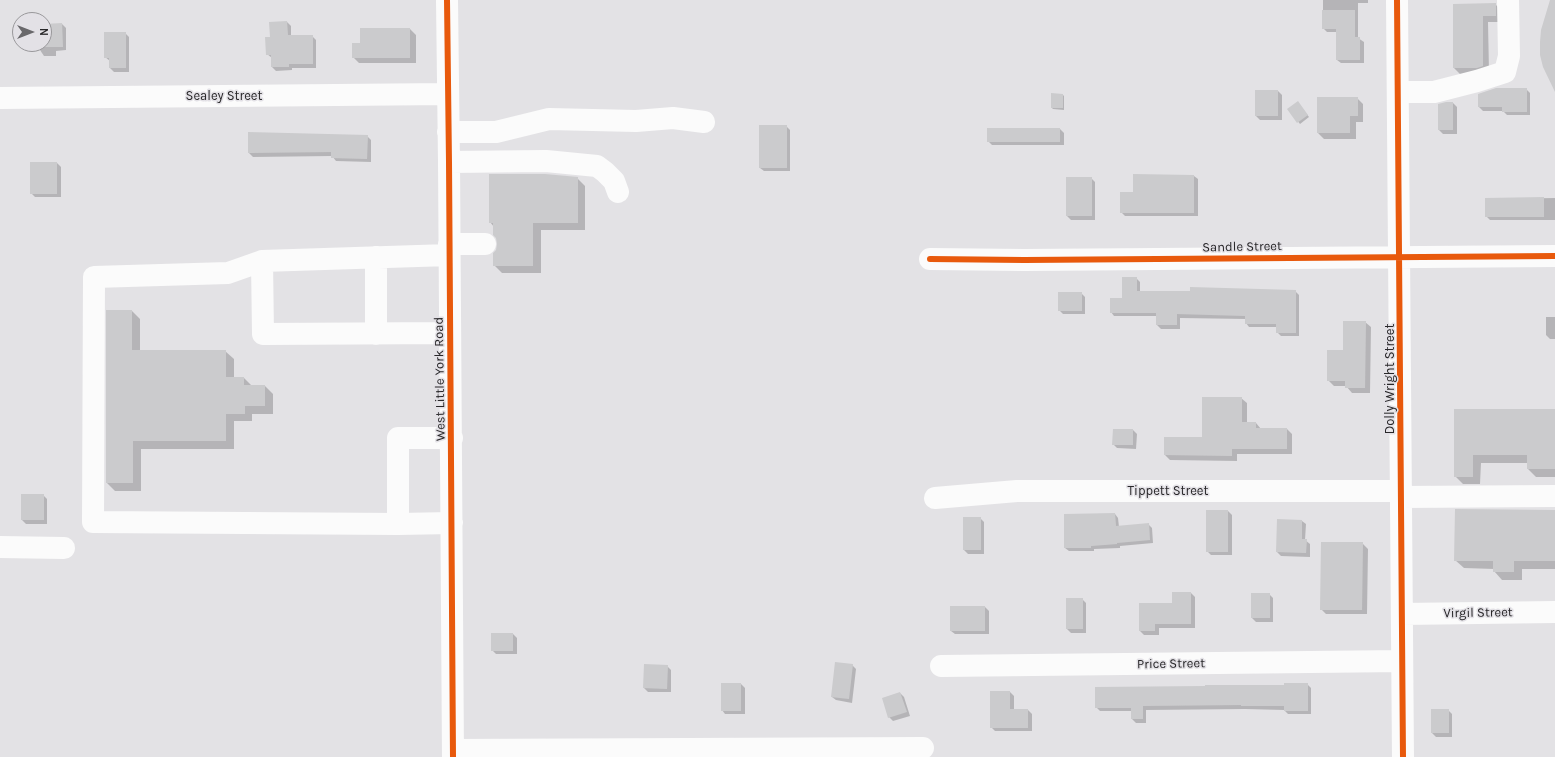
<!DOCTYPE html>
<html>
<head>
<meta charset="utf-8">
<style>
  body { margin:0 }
  #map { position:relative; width:1555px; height:757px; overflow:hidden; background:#e3e2e5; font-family:Karla,sans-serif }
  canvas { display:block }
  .north { position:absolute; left:12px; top:12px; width:40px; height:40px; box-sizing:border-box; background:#e3e1e6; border:1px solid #98979a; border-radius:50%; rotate:90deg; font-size:11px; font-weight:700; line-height:16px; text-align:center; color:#282729 }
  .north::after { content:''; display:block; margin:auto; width:14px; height:18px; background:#69686b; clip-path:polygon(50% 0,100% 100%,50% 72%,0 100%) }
</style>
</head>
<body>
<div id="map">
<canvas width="1555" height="757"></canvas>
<div class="north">N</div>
</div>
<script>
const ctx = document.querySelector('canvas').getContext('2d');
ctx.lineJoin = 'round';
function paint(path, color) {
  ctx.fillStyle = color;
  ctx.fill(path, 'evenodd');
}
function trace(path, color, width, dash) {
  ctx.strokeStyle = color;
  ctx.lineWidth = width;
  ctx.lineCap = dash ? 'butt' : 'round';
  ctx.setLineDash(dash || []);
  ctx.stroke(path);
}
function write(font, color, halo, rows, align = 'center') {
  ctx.font = font + ' Karla,sans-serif';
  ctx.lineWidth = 3;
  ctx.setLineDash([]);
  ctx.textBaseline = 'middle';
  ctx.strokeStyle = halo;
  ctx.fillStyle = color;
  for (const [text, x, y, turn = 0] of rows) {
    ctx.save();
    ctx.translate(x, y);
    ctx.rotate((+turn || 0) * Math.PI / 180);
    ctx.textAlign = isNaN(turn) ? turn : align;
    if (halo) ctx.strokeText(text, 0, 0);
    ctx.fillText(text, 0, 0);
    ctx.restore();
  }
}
const shadow = new Path2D(`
  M 1323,0 L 1368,0 L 1368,3 L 1358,3 L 1358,38 L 1364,42 L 1364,63 L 1341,63 L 1337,60 L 1337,32 L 1327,32 L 1323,28 Z
  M 1495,4 L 1501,10 L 1501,22 L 1488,22 L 1489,72 L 1483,74 L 1460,74 L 1454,68 L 1454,5 Z
  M 287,22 L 291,26 L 291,36 L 312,36 L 316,40 L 316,68 L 292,68 L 292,70 L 276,71 L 272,67 L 272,58 L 267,54 L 271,38 Z
  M 62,24 L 66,28 L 66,50 L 56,51 L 56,56 L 44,56 L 40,50 L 34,50 L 30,47 L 30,44 L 44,44 L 44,25 Z
  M 410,29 L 416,35 L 416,63 L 359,63 L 353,57 Z
  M 125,33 L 129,37 L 129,72 L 114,72 L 110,68 L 110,61 L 105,57 Z
  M 1526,89 L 1530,93 L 1530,115 L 1507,115 L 1503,111 L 1483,111 L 1479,107 Z
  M 1278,91 L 1282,95 L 1282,120 L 1260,120 L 1256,116 Z
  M 1063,95 L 1064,96 L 1064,110 L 1053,109 L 1052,108 Z
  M 1357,98 L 1363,104 L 1363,122 L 1356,122 L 1356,139 L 1324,139 L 1318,133 Z
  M 1453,103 L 1457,107 L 1457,134 L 1443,134 L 1439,130 Z
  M 1299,104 L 1309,117 L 1300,124 L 1288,109 Z
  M 786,126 L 790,130 L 790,171 L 764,171 L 760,168 Z
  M 1060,129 L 1064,133 L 1064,145 L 992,145 L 988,141 Z
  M 367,136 L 371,140 L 371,162 L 336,161 L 332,156 L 253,157 L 249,153 Z
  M 57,163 L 61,167 L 61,197 L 35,197 L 31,193 Z
  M 1194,176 L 1198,179 L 1198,216 L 1125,216 L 1121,212 Z
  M 577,178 L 585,186 L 585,230 L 541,230 L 541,273 L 502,273 L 494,265 L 498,244 L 494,227 L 490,222 Z
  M 1091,178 L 1095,182 L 1095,220 L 1071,220 L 1067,216 Z
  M 1555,198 L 1555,220 L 1490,220 L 1486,216 L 1486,199 Z
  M 1136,278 L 1140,282 L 1140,292 L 1295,291 L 1299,295 L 1299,336 L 1281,336 L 1277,332 L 1277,327 L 1249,327 L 1246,323 L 1246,319 L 1180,318 L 1180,329 L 1161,329 L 1157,325 L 1157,316 L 1114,316 L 1111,312 L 1123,299 Z
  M 1081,293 L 1085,297 L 1085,314 L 1063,314 L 1059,310 Z
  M 132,311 L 140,319 L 140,351 L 225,351 L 234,359 L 234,378 L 244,378 L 252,386 L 265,386 L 273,394 L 273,414 L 252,414 L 252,421 L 234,421 L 234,449 L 141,449 L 141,491 L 115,491 L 107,483 Z
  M 1546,317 L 1555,317 L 1555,339 L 1550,339 L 1546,335 Z
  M 1365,322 L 1371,327 L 1370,393 L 1352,393 L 1346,386 L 1334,386 L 1328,380 L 1344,351 Z
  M 1241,398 L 1247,403 L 1247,423 L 1256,423 L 1261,429 L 1287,429 L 1292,434 L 1292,454 L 1237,454 L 1237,461 L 1170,460 L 1165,455 L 1203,438 Z
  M 1455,410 L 1555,410 L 1555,477 L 1536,477 L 1528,469 L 1528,463 L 1481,463 L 1480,484 L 1463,484 L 1455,476 Z
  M 1133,430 L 1137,434 L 1136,449 L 1117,448 L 1113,444 Z
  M 22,495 L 43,495 L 47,499 L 47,524 L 26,524 L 22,520 Z
  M 1228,511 L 1232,515 L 1232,555 L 1211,555 L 1207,551 Z
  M 1555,511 L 1555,569 L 1522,569 L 1522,580 L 1502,580 L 1494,571 L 1494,569 L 1464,568 L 1455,560 Z
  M 1115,514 L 1118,518 L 1119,527 L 1148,524 L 1152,528 L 1153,543 L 1120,546 L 1120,548 L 1094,549 L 1094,551 L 1069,551 L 1065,548 Z
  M 964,518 L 980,518 L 984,522 L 984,554 L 968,554 L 964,550 Z
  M 1278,520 L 1302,521 L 1306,524 L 1305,540 L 1310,544 L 1310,557 L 1281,556 L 1277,552 Z
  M 1363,544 L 1368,549 L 1367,614 L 1326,614 L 1321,609 Z
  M 1173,593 L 1191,593 L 1195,597 L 1195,628 L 1159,628 L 1159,635 L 1144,635 L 1140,631 L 1140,604 L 1173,604 Z
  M 1269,594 L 1273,598 L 1273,622 L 1256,622 L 1252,618 Z
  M 1082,599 L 1086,603 L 1086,633 L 1071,633 L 1067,629 Z
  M 985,607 L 989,611 L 989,634 L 955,634 L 951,631 Z
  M 513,634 L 517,638 L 517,654 L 496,654 L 492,650 Z
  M 852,665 L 856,669 L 852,703 L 836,700 L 832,697 Z
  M 667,666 L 671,670 L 671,692 L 648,692 L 644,688 Z
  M 741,684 L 745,688 L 745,714 L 725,714 L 722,710 Z
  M 1307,684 L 1311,688 L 1311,714 L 1288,714 L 1284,710 L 1245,709 L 1146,710 L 1146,723 L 1136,723 L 1132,719 L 1132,711 L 1100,711 L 1096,707 Z
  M 1010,692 L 1014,696 L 1014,710 L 1028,710 L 1032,714 L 1032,731 L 995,731 L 991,727 Z
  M 900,693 L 904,697 L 910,716 L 893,721 L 889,717 Z
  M 1448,710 L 1452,714 L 1452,737 L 1436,737 L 1432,733 Z`);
const building = new Path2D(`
  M 1550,0 L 1555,0 L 1555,92 L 1543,67 L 1540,55 L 1540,42 L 1541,30 Z
  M 1496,3 L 1496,16 L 1483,16 L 1483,66 L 1477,68 L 1453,68 L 1453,4 Z
  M 1322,10 L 1355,10 L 1355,37 L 1360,37 L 1360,60 L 1336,60 L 1336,29 L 1322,29 Z
  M 287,21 L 288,35 L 313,35 L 313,64 L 289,64 L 289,67 L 271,67 L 271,55 L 266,55 L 265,37 L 270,37 L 269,22 Z
  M 62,23 L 63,47 L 44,47 L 44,24 Z
  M 360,28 L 410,28 L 410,58 L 352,58 L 352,43 L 360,43 Z
  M 104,32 L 126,32 L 126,68 L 109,68 L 109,58 L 104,58 Z
  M 1496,88 L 1527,88 L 1527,112 L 1502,112 L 1502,107 L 1478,107 L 1478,94 Z
  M 1255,90 L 1278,90 L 1278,116 L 1255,116 Z
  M 1051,93 L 1063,94 L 1063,108 L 1051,108 Z
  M 1317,97 L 1358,97 L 1358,116 L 1350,116 L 1350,133 L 1317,133 Z
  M 1298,101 L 1308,115 L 1297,123 L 1287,109 Z
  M 1446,102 L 1453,102 L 1453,130 L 1438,130 L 1438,104 Z
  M 759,125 L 787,125 L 787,168 L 759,168 Z
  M 987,128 L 1060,128 L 1060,142 L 987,142 Z
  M 248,132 L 368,135 L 367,159 L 331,158 L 331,152 L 248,153 Z
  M 30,162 L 57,162 L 57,194 L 30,194 Z
  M 489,174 L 545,174 L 578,177 L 578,223 L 533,223 L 533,266 L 493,266 L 493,253 L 496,250 L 497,244 L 496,238 L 493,235 L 493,223 L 489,223 Z
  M 1133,174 L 1194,175 L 1194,213 L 1120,213 L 1120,192 L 1133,192 Z
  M 1066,177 L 1092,177 L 1092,216 L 1066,216 Z
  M 1544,197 L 1544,217 L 1485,217 L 1485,198 Z
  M 1122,277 L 1137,277 L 1137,291 L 1190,291 L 1190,287 L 1296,290 L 1296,333 L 1276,333 L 1276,324 L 1245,324 L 1245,316 L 1177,314 L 1177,325 L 1156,325 L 1156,313 L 1110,313 L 1110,298 L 1122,298 Z
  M 1058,292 L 1082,292 L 1082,311 L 1058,311 Z
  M 106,310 L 132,310 L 132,350 L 226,350 L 226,377 L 244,377 L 244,385 L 265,385 L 265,406 L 245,406 L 245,414 L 226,414 L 226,441 L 133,441 L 133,483 L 106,483 Z
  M 1343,321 L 1366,321 L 1365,388 L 1345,388 L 1345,381 L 1327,381 L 1327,350 L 1343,350 Z
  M 1202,397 L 1242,397 L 1242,422 L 1256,422 L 1256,428 L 1287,428 L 1287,449 L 1232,449 L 1232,456 L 1164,455 L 1164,437 L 1202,437 Z
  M 1454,409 L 1555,409 L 1555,469 L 1527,469 L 1527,455 L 1473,455 L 1473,477 L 1454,477 Z
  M 1113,429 L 1133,429 L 1133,445 L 1112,445 Z
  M 21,494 L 44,494 L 44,520 L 21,520 Z
  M 1455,509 L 1555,510 L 1555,561 L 1514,561 L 1514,572 L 1493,572 L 1493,561 L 1454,561 Z
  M 1206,510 L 1228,510 L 1228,552 L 1206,552 Z
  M 1115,513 L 1116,526 L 1149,523 L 1150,540 L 1117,543 L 1117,544 L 1091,546 L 1091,548 L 1064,548 L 1064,514 Z
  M 963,517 L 981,517 L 981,550 L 963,550 Z
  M 1277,519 L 1302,520 L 1302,539 L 1307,539 L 1306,553 L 1276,552 Z
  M 1321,542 L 1363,542 L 1362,610 L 1320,610 Z
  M 1172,592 L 1191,592 L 1191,624 L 1155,624 L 1155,631 L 1139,631 L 1139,603 L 1172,603 Z
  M 1251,593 L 1270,593 L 1270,618 L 1251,618 Z
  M 1066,598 L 1083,598 L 1083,629 L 1066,629 Z
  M 950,606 L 985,606 L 985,631 L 950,631 Z
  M 491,633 L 513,633 L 513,651 L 491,651 Z
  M 835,662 L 853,664 L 849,699 L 831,697 Z
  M 644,664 L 668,665 L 667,689 L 643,688 Z
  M 721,683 L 741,683 L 741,711 L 721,711 Z
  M 1284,683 L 1308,683 L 1308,711 L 1284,711 L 1284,706 L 1241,706 L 1241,705 L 1143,706 L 1143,719 L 1131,719 L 1131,708 L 1095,708 L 1095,687 L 1205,686 L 1205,685 L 1284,685 Z
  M 990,691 L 1010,691 L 1010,709 L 1028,709 L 1028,728 L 990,728 Z
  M 900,692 L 907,712 L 888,718 L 882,698 Z
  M 1431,709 L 1449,709 L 1449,733 L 1431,733 Z`);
const minor = new Path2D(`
  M 447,0 L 449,162 L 453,757
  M 1397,0 L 1403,757
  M 1398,92 L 1434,92 L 1477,81 L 1505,72 L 1509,56 L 1508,0
  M 0,98 L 448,94
  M 448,132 L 496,132 L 549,119 L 636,121 L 673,118 L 704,122
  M 449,162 L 546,161 L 597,166 L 605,172 L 614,181 L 618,192
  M 449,244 L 485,244
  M 449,255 L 262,261 L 263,334 L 450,333
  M 930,259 L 1024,260 L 1555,256
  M 262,261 L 228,273 L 94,277 L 93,522 L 398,524 L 452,523
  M 376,334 L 376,257
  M 1401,497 L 1555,496
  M 935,498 L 1017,491 L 1401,491
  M 398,524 L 398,438 L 452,438
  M 0,547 L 64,548
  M 1402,614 L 1555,612
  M 941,666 L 1402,661
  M 453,750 L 923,748`);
const cycleway = new Path2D(`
  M 447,0 L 449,162 L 453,757
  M 1397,0 L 1403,757
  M 930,259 L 1024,260 L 1555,256`);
const streetNames = [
  ["Sealey Street",224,96],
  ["Sandle Street",1242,247,-1],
  ["West Little York Road",440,379,-91],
  ["Dolly Wright Street",1390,379,-90],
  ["Tippett Street",1168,491],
  ["Virgil Street",1478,613,-1],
  ["Price Street",1171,664,-1]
];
paint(shadow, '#0003');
paint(building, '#cbcbcd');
trace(minor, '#fbfbfb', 22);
trace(cycleway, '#e8590c', 6);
write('13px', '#282729', '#e3e1e6', streetNames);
</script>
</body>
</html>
